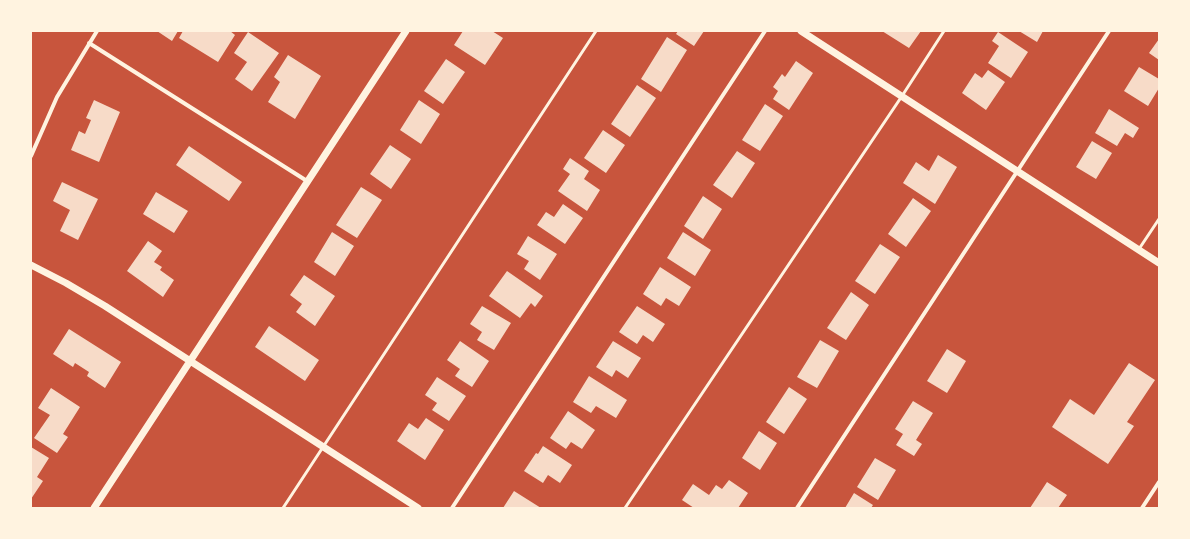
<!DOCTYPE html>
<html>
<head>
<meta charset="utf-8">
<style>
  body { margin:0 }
  #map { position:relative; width:1190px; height:539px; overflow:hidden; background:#c8553d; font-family:Spectral,serif }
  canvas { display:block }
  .frame { position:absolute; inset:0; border:32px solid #fff3e0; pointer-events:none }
</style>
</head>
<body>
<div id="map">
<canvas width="1190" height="539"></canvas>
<div class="frame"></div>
</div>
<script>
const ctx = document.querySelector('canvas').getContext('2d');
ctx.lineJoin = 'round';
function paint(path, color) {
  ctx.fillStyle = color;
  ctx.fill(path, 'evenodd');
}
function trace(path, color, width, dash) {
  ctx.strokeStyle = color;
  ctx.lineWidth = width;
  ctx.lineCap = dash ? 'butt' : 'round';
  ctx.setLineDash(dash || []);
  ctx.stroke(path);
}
const building = new Path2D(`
  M 157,31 L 178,31 L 172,41 Z
  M 183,31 L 230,31 L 235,35 L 218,62 L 179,38 Z
  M 463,31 L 492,31 L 503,38 L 485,65 L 454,45 Z
  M 678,31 L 704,31 L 694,46 L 676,34 Z
  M 882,31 L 921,31 L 909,48 Z
  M 1019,31 L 1043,31 L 1037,42 Z
  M 248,32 L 279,53 L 252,91 L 235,79 L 247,62 L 234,53 Z
  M 998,32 L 1028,52 L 1011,78 L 988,63 L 999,46 L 992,41 Z
  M 667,37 L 687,50 L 661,92 L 641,79 Z
  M 1159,39 L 1159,60 L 1149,53 Z
  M 288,55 L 321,76 L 295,119 L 268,102 L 280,82 L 274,77 Z
  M 446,59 L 465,72 L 443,104 L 424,91 Z
  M 796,61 L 813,73 L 789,110 L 773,99 L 778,91 L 773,87 L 782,74 L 785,77 Z
  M 1139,67 L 1159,79 L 1159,88 L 1148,106 L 1124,91 Z
  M 988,70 L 1005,82 L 986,110 L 962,93 L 975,73 L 982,78 Z
  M 637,85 L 656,98 L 630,137 L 611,124 Z
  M 94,100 L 120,112 L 99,162 L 71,150 L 79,131 L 85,134 L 91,120 L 86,118 Z
  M 419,100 L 440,114 L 421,144 L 400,130 Z
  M 765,104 L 783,116 L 760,151 L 742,140 Z
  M 1109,109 L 1139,128 L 1133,138 L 1125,133 L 1117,146 L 1095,133 Z
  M 603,130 L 625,145 L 606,173 L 584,158 Z
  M 1092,141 L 1112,153 L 1096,179 L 1076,167 Z
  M 390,145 L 411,159 L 391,189 L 370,174 Z
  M 189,146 L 242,182 L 229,201 L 176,165 Z
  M 737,151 L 755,163 L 732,198 L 713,185 Z
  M 938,155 L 957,167 L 935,204 L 903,183 L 916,162 L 929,171 Z
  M 570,158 L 589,171 L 584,179 L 600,190 L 587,211 L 558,191 L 570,174 L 563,169 Z
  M 62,182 L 98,199 L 78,240 L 60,231 L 70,210 L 53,201 Z
  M 361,187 L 382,200 L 357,238 L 336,225 Z
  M 156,192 L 188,211 L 174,233 L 143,214 Z
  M 703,196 L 722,209 L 703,239 L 684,226 Z
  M 913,198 L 931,211 L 906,247 L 888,234 Z
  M 563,204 L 583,218 L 565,244 L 537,225 L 546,212 L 554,217 Z
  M 332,232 L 354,246 L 335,276 L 314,262 Z
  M 683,232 L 711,250 L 695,276 L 667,258 Z
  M 528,236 L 557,254 L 540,280 L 524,269 L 529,261 L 517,254 Z
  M 148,241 L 162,251 L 154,262 L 162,267 L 160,270 L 174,280 L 163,297 L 127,271 Z
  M 880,244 L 900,257 L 875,294 L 855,281 Z
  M 660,267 L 691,287 L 679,306 L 666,298 L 661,306 L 643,294 Z
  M 507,271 L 543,296 L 535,307 L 531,303 L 520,318 L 489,296 Z
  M 304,275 L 335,296 L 315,326 L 296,312 L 302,304 L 290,295 Z
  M 851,292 L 869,305 L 846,340 L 827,328 Z
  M 482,306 L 511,323 L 494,350 L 477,340 L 482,332 L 470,324 Z
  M 637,306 L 665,324 L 653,342 L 643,335 L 637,344 L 619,332 Z
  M 269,326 L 319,360 L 305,381 L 255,347 Z
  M 69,329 L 121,362 L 105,388 L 87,376 L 89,372 L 75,363 L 73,367 L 53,354 Z
  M 820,340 L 839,351 L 817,388 L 797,377 Z
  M 460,341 L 489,361 L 472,387 L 455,376 L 460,369 L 447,360 Z
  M 613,341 L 641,358 L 628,378 L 616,370 L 612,377 L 596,367 Z
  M 947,349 L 966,361 L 947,393 L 927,381 Z
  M 1129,363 L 1155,380 L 1127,422 L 1134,426 L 1108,464 L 1052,427 L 1070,399 L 1094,415 Z
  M 589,376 L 627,400 L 616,418 L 596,406 L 591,413 L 573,402 Z
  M 437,377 L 466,396 L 449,421 L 432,410 L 437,403 L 425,395 Z
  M 789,387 L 807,399 L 784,434 L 766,422 Z
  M 51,388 L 80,407 L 63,434 L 68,437 L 57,453 L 34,438 L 50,415 L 38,408 Z
  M 913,401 L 933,413 L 916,440 L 922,444 L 914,456 L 896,445 L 903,434 L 895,429 Z
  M 568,411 L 595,430 L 582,449 L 571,442 L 566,449 L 550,438 Z
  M 426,418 L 444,430 L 425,460 L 397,441 L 409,423 L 418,429 Z
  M 759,431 L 777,443 L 760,470 L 742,458 Z
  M 543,446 L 572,465 L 560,483 L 548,475 L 543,483 L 524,471 L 536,453 L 538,454 Z
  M 31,447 L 49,458 L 37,477 L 43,481 L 31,499 Z
  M 875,458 L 896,470 L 878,500 L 857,487 Z
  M 729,480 L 748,493 L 738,508 L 694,508 L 682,500 L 693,484 L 709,495 L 716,485 L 722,489 Z
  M 1047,482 L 1067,495 L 1058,508 L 1030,508 Z
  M 514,491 L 541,508 L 503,508 Z
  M 854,493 L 873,505 L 871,508 L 845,508 Z`);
const service = new Path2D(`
  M 1139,249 L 1159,219
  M 283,508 L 596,31
  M 625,508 L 902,96 L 944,31`);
const minor = new Path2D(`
  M 89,43 L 307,181
  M 31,156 L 57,97 L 97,31
  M 452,508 L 765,31
  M 797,508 L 1109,31
  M 1142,508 L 1159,482`);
const tertiary = new Path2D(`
  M 801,31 L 1159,263
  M 31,265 L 66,283 L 105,306 L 418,508
  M 94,508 L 406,31`);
paint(building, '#f7dbc8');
trace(service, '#fff3e0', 3);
trace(minor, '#fff3e0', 4);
trace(tertiary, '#fff3e0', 7);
</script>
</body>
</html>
